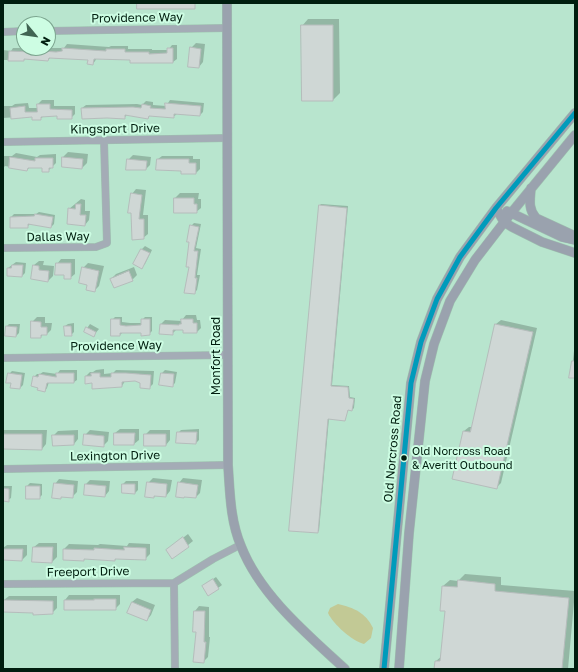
<!DOCTYPE html>
<html>
<head>
<meta charset="utf-8">
<style>
  body { margin:0 }
  #map { position:relative; width:578px; height:672px; overflow:hidden; background:#b8e5ce; font-family:"Golos Text",sans-serif }
  canvas { display:block }
  .frame { position:absolute; inset:0; border:4px solid #001e0f; pointer-events:none }
  .north { position:absolute; left:16px; top:16px; width:40px; height:40px; box-sizing:border-box; background:#cdfde3; border:1px solid #7ba48e; border-radius:50%; rotate:119deg; font-size:11px; font-weight:700; line-height:16px; text-align:center; color:#001e0f }
  .north::after { content:''; display:block; margin:auto; width:14px; height:18px; background:#406452; clip-path:polygon(50% 0,100% 100%,50% 72%,0 100%) }
</style>
</head>
<body>
<div id="map">
<canvas width="578" height="672"></canvas>
<div class="frame"></div>
<div class="north">N</div>
</div>
<script>
const ctx = document.querySelector('canvas').getContext('2d');
ctx.lineJoin = 'round';
function paint(path, color) {
  ctx.fillStyle = color;
  ctx.fill(path, 'evenodd');
}
function trace(path, color, width, dash) {
  ctx.strokeStyle = color;
  ctx.lineWidth = width;
  ctx.lineCap = dash ? 'butt' : 'round';
  ctx.setLineDash(dash || []);
  ctx.stroke(path);
}
function write(font, color, halo, rows, align = 'center') {
  ctx.font = font + ' "Golos Text",sans-serif';
  ctx.lineWidth = 4;
  ctx.setLineDash([]);
  ctx.textBaseline = 'middle';
  ctx.strokeStyle = halo;
  ctx.fillStyle = color;
  for (const [text, x, y, turn = 0] of rows) {
    ctx.save();
    ctx.translate(x, y);
    ctx.rotate((+turn || 0) * Math.PI / 180);
    ctx.textAlign = isNaN(turn) ? turn : align;
    if (halo) ctx.strokeText(text, 0, 0);
    ctx.fillText(text, 0, 0);
    ctx.restore();
  }
}
const water = new Path2D(`
  M 338,604 C 354,608 365,612 373,628 L 371,638 L 364,644 C 352,641 333,624 328,613 L 330,608 Z`);
const shadow = new Path2D(`
  M 308,19 L 339,19 L 340,93 L 333,100 L 303,100 L 302,26 Z
  M 196,43 L 205,44 L 203,62 L 199,67 L 191,48 Z
  M 67,44 L 109,47 L 111,46 L 128,46 L 128,49 L 152,49 L 152,50 L 168,50 L 172,45 L 177,45 L 177,59 L 173,62 L 131,62 L 131,59 L 97,58 L 93,64 L 89,59 L 51,57 L 48,60 L 25,58 L 23,60 L 3,60 L 3,61 L 3,50 L 11,51 L 13,48 L 64,48 Z
  M 42,100 L 54,100 L 54,106 L 75,106 L 75,114 L 71,118 L 58,115 L 44,116 L 40,119 L 33,116 L 3,118 L 3,106 L 12,106 L 15,104 L 28,103 L 29,108 L 38,108 L 38,104 Z
  M 170,100 L 204,103 L 203,112 L 200,115 L 177,114 L 173,117 L 150,115 L 148,118 L 128,114 L 124,118 L 82,108 L 86,105 L 137,104 L 142,105 L 146,101 L 153,102 L 153,105 L 166,106 Z
  M 68,152 L 88,154 L 87,163 L 82,168 L 63,166 L 63,157 Z
  M 16,153 L 37,157 L 40,155 L 56,154 L 56,163 L 48,171 L 43,167 L 30,167 L 27,170 L 5,166 L 3,168 L 3,156 L 12,156 Z
  M 133,155 L 151,157 L 150,165 L 146,169 L 128,160 Z
  M 162,156 L 193,156 L 193,159 L 200,159 L 200,169 L 196,173 L 182,170 L 158,159 Z
  M 136,189 L 146,190 L 143,215 L 148,215 L 148,234 L 143,238 L 132,194 Z
  M 180,193 L 199,193 L 198,199 L 201,199 L 201,208 L 196,212 L 175,198 Z
  M 81,199 L 85,200 L 85,211 L 90,211 L 89,220 L 85,225 L 69,209 Z
  M 321,204 L 348,206 L 332,385 L 349,386 L 350,397 L 355,398 L 354,408 L 352,410 L 348,409 L 345,420 L 329,418 L 319,531 L 317,532 L 320,205 Z
  M 39,212 L 55,215 L 54,224 L 51,227 L 31,223 L 27,227 L 11,217 L 14,214 L 36,214 Z
  M 194,223 L 201,224 L 196,248 L 201,249 L 197,275 L 200,275 L 197,290 L 194,293 L 190,266 L 191,226 Z
  M 145,246 L 152,250 L 145,264 L 142,267 L 135,263 L 142,249 Z
  M 61,259 L 75,259 L 75,274 L 70,278 L 65,274 L 57,264 Z
  M 39,261 L 44,261 L 43,265 L 54,266 L 53,276 L 48,281 L 34,265 Z
  M 16,262 L 26,263 L 25,273 L 22,276 L 8,268 Z
  M 88,263 L 104,266 L 99,286 L 94,291 L 83,268 Z
  M 134,267 L 137,275 L 132,280 L 111,279 L 116,274 Z
  M 186,315 L 196,315 L 197,320 L 200,320 L 201,328 L 197,332 L 183,329 L 176,330 L 172,334 L 161,324 L 165,320 L 182,321 L 182,320 Z
  M 37,317 L 45,317 L 45,323 L 52,323 L 51,330 L 47,334 L 43,334 L 41,337 L 32,322 Z
  M 115,317 L 122,317 L 122,322 L 130,323 L 142,323 L 142,320 L 145,317 L 152,317 L 152,331 L 149,334 L 142,332 L 123,332 L 120,335 L 112,320 Z
  M 501,320 L 537,328 L 501,483 L 496,488 L 464,431 L 469,427 L 472,427 L 496,324 Z
  M 74,323 L 74,332 L 71,335 L 65,326 L 68,324 Z
  M 9,324 L 20,324 L 19,333 L 16,336 L 6,327 Z
  M 90,324 L 99,329 L 93,336 L 85,331 Z
  M 575,342 L 575,377 L 571,377 Z
  M 104,369 L 104,374 L 113,373 L 116,370 L 154,371 L 153,384 L 149,388 L 141,382 L 135,380 L 125,381 L 122,386 L 93,382 L 86,376 L 90,372 L 93,372 L 96,370 Z
  M 60,370 L 77,370 L 77,380 L 74,382 L 49,382 L 47,388 L 45,391 L 39,387 L 34,377 L 37,374 L 40,374 L 43,372 L 57,374 Z
  M 165,370 L 177,372 L 175,383 L 172,386 L 162,373 Z
  M 12,371 L 25,373 L 23,385 L 20,388 L 12,382 L 9,374 Z
  M 120,429 L 139,429 L 139,440 L 134,444 L 115,433 Z
  M 199,429 L 199,440 L 196,443 L 178,433 L 181,430 Z
  M 3,430 L 47,430 L 46,444 L 42,449 L 3,448 Z
  M 78,430 L 78,439 L 74,444 L 53,436 L 58,431 Z
  M 90,430 L 109,432 L 108,441 L 103,446 L 85,435 Z
  M 150,430 L 170,430 L 170,440 L 166,445 L 145,435 Z
  M 153,478 L 172,480 L 170,491 L 166,496 L 156,495 L 154,497 L 148,483 Z
  M 183,478 L 202,480 L 200,493 L 196,497 L 179,483 Z
  M 59,479 L 78,481 L 77,492 L 72,497 L 62,496 L 60,498 L 55,484 Z
  M 90,480 L 110,481 L 109,491 L 105,496 L 86,484 Z
  M 126,481 L 138,481 L 138,490 L 135,493 L 123,492 L 123,484 Z
  M 30,483 L 42,484 L 42,495 L 39,498 L 27,486 Z
  M 3,486 L 12,486 L 11,498 L 8,500 L 3,500 Z
  M 188,534 L 193,541 L 172,558 L 167,550 Z
  M 39,543 L 57,543 L 57,557 L 52,562 L 34,547 Z
  M 129,543 L 150,544 L 150,554 L 145,559 L 117,558 L 115,560 L 85,558 L 84,560 L 64,549 L 69,544 L 98,545 L 100,544 L 127,546 Z
  M 7,545 L 27,545 L 27,555 L 22,560 L 3,559 L 3,548 Z
  M 465,574 L 501,577 L 501,585 L 575,591 L 568,669 L 435,669 L 436,661 L 442,656 L 446,610 L 443,586 L 450,580 L 458,581 Z
  M 216,577 L 222,585 L 209,595 L 203,586 Z
  M 69,595 L 120,595 L 120,604 L 115,609 L 65,600 Z
  M 9,596 L 57,596 L 57,608 L 52,613 L 34,612 L 4,600 Z
  M 137,598 L 155,605 L 151,615 L 147,620 L 132,602 Z
  M 199,606 L 209,607 L 209,637 L 210,637 L 208,657 L 203,662 L 197,631 L 195,611 Z
  M 150,668 L 160,669 L 149,669 Z`);
const building = new Path2D(`
  M 137,3 L 195,3 L 195,9 L 137,9 Z
  M 301,25 L 333,25 L 333,101 L 302,101 Z
  M 190,47 L 201,49 L 199,68 L 188,67 Z
  M 62,48 L 106,51 L 106,49 L 125,49 L 125,52 L 149,52 L 149,54 L 167,53 L 167,48 L 173,48 L 173,63 L 130,63 L 130,60 L 94,59 L 93,65 L 87,64 L 88,60 L 49,58 L 48,61 L 24,59 L 24,61 L 8,61 L 9,51 L 32,52 L 32,50 L 56,52 L 62,51 Z
  M 165,103 L 201,106 L 200,116 L 174,114 L 174,118 L 149,116 L 148,119 L 125,115 L 125,119 L 107,118 L 82,119 L 81,108 L 133,107 L 141,108 L 142,104 L 151,106 L 150,108 L 165,109 Z
  M 37,104 L 50,104 L 50,109 L 72,110 L 72,119 L 57,119 L 57,116 L 41,117 L 41,120 L 32,120 L 32,117 L 11,119 L 10,108 L 25,106 L 25,112 L 37,112 Z
  M 10,157 L 35,161 L 35,158 L 53,158 L 53,168 L 49,168 L 49,172 L 42,172 L 42,168 L 28,168 L 27,171 L 9,168 Z
  M 62,157 L 83,159 L 82,169 L 62,167 Z
  M 127,159 L 147,161 L 146,170 L 126,170 Z
  M 157,159 L 189,159 L 189,163 L 196,163 L 196,174 L 181,174 L 181,171 L 156,170 Z
  M 131,193 L 142,195 L 139,219 L 144,219 L 144,239 L 132,240 L 131,213 L 128,213 Z
  M 174,198 L 194,198 L 194,204 L 197,204 L 197,213 L 174,213 Z
  M 76,204 L 81,204 L 80,215 L 86,215 L 85,226 L 67,224 L 68,208 L 75,209 Z
  M 319,205 L 347,208 L 331,386 L 348,387 L 349,398 L 354,399 L 352,411 L 348,410 L 345,421 L 328,419 L 318,533 L 289,531 Z
  M 35,214 L 53,217 L 51,228 L 28,224 L 28,228 L 10,228 L 10,217 L 34,216 Z
  M 190,225 L 199,227 L 194,251 L 198,251 L 195,278 L 197,278 L 195,294 L 184,293 L 189,267 L 186,267 L 189,242 L 187,242 Z
  M 141,249 L 150,253 L 142,269 L 133,264 Z
  M 56,263 L 71,263 L 71,279 L 64,279 L 64,275 L 55,275 Z
  M 12,265 L 23,265 L 22,277 L 7,276 L 7,268 L 11,268 Z
  M 33,265 L 39,266 L 39,270 L 49,271 L 48,282 L 31,279 Z
  M 82,267 L 99,271 L 95,292 L 86,290 L 87,285 L 79,283 Z
  M 129,271 L 133,281 L 114,288 L 110,279 Z
  M 111,319 L 120,319 L 120,325 L 126,326 L 141,325 L 141,319 L 150,319 L 150,335 L 141,336 L 141,333 L 120,333 L 120,336 L 111,336 Z
  M 181,319 L 193,319 L 193,323 L 197,323 L 197,333 L 183,333 L 183,330 L 173,330 L 173,335 L 159,334 L 160,324 L 179,325 L 179,324 L 181,324 Z
  M 31,321 L 41,322 L 41,327 L 47,327 L 47,335 L 41,335 L 41,338 L 31,338 Z
  M 495,324 L 533,332 L 497,489 L 452,479 L 463,431 L 470,432 Z
  M 6,326 L 17,327 L 16,337 L 5,336 Z
  M 64,326 L 71,326 L 72,336 L 65,336 Z
  M 86,327 L 96,332 L 94,337 L 84,332 Z
  M 572,361 L 575,361 L 575,378 L 569,378 Z
  M 8,373 L 22,375 L 20,389 L 10,388 L 11,383 L 6,383 Z
  M 56,373 L 74,373 L 74,383 L 47,383 L 45,392 L 37,390 L 38,388 L 31,386 L 33,376 L 38,377 L 39,374 L 56,377 Z
  M 91,373 L 100,373 L 100,377 L 111,377 L 111,373 L 126,373 L 151,375 L 150,389 L 140,388 L 140,383 L 135,381 L 122,382 L 122,387 L 92,389 L 92,383 L 85,384 L 85,376 L 91,376 Z
  M 161,373 L 174,374 L 173,387 L 159,385 Z
  M 177,432 L 197,432 L 196,444 L 176,443 Z
  M 114,433 L 135,433 L 134,445 L 114,445 Z
  M 4,434 L 42,434 L 42,450 L 3,449 Z
  M 84,434 L 104,436 L 104,447 L 83,445 Z
  M 144,434 L 166,434 L 166,446 L 144,446 Z
  M 52,435 L 74,435 L 74,445 L 53,446 Z
  M 147,482 L 167,484 L 166,497 L 154,496 L 154,498 L 145,497 Z
  M 178,482 L 198,485 L 196,498 L 184,497 L 184,498 L 176,497 Z
  M 54,483 L 74,485 L 73,498 L 61,497 L 61,499 L 52,498 Z
  M 85,484 L 106,486 L 105,497 L 84,495 Z
  M 122,484 L 135,484 L 135,494 L 122,493 Z
  M 26,486 L 40,486 L 40,499 L 26,499 Z
  M 3,488 L 9,489 L 9,502 L 3,501 Z
  M 183,537 L 189,547 L 172,559 L 166,550 Z
  M 33,547 L 53,547 L 52,563 L 32,562 Z
  M 124,547 L 146,548 L 146,560 L 115,559 L 115,561 L 84,559 L 84,561 L 63,560 L 63,549 L 94,550 L 94,548 L 124,550 Z
  M 3,549 L 23,549 L 22,561 L 3,560 Z
  M 213,579 L 219,589 L 208,596 L 202,586 Z
  M 458,580 L 495,584 L 495,591 L 569,598 L 562,669 L 434,669 L 435,661 L 440,661 L 445,611 L 440,611 L 442,586 L 457,587 Z
  M 94,599 L 116,599 L 116,610 L 64,610 L 64,600 L 94,600 Z
  M 3,600 L 53,601 L 53,614 L 33,615 L 33,613 L 3,612 Z
  M 132,602 L 151,610 L 147,621 L 127,613 Z
  M 194,611 L 205,611 L 204,642 L 206,642 L 204,663 L 193,662 L 196,632 L 193,632 Z`);
const street = new Path2D(`
  M 48,31 L 227,28
  M 3,32 L 24,31
  M 3,142 L 227,138
  M 3,248 L 96,247 L 107,243 L 104,141
  M 3,358 L 228,355
  M 3,469 L 228,465
  M 3,584 L 174,583
  M 175,669 L 174,583 L 213,559 L 240,545`);
const secondary = new Path2D(`
  M 227,3 L 228,465 C 230,492 230,520 241,546 C 260,595 307,634 345,669
  M 531,188 C 530,200 528,209 536,218 L 575,236
  M 496,208 L 504,222 L 512,227 L 542,242 L 575,253
  M 507,211 L 562,237 L 575,240
  M 384,669 L 411,383 L 421,342 L 437,299 L 460,257 L 496,208 L 575,113
  M 399,669 L 409,533 L 425,381 L 434,344 L 450,301 L 475,260 L 512,212 L 575,135`);
const bus1 = new Path2D(`
  M 384,669 L 411,383 L 421,342 L 437,299 L 460,257 L 496,208 L 575,113`);
const markers = [
  [404,458,3.5,"#001e0f"]
];
const busNames = [
  ["Old Norcross Road",412,452],
  ["& Averitt Outbound",412,466]
];
const streetNames = [
  ["Providence Way",137,18,-1],
  ["Kingsport Drive",115,129,-1],
  ["Dallas Way",58,237,-1],
  ["Providence Way",116,346,-1],
  ["Monfort Road",216,356,-90],
  ["Old Norcross Road",393,449,-85],
  ["Lexington Drive",115,456,-1],
  ["Freeport Drive",88,572,-1]
];
paint(water, '#c2c995');
paint(shadow, '#0003');
paint(building, '#cfd7d5');
trace(building, '#b5bcbb', 1);
trace(street, '#9ec2af', 8);
trace(secondary, '#9ec2af', 10);
trace(street, '#a4acb6', 7);
trace(secondary, '#9aa2ae', 9);
trace(bus1, '#009bbb', 5);
for (const [x, y, r, color] of markers) {
  const dot = new Path2D();
  dot.arc(x, y, r, 0, 2 * Math.PI);
  ctx.fillStyle = color;
  ctx.fill(dot);
  trace(dot, '#cdfde3', 1.5);
}
write('11px', '#001e0f', '#cdfde3', busNames, 'left');
write('12px', '#001e0f', '#cdfde3', streetNames);
</script>
</body>
</html>
